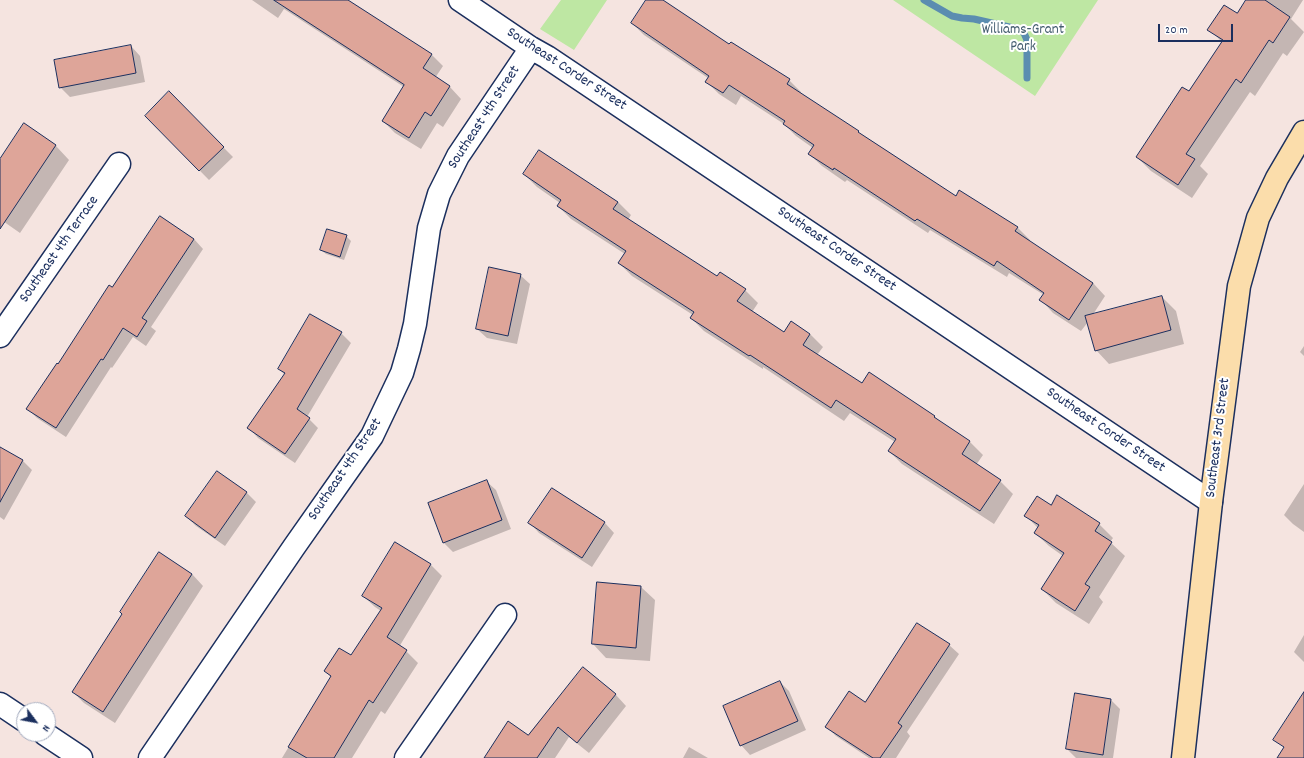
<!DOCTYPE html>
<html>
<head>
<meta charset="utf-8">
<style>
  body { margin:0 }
  #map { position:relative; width:1304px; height:758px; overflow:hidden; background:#f5e4e0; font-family:Dekko,sans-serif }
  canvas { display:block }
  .north { position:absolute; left:16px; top:702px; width:40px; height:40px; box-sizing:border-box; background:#fff; border:1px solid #a4acbf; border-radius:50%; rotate:122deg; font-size:11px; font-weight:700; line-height:16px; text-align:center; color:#1b2f5e }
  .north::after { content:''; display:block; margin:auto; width:14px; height:18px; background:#1b2f5e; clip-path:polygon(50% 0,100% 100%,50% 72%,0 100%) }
  .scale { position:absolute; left:1158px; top:24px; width:75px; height:18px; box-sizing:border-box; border:2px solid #1b2f5e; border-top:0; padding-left:5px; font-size:12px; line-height:14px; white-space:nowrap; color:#1b2f5e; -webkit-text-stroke:3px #fff; paint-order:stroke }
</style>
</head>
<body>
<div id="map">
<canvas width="1304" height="758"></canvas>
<div class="north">N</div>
<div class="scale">20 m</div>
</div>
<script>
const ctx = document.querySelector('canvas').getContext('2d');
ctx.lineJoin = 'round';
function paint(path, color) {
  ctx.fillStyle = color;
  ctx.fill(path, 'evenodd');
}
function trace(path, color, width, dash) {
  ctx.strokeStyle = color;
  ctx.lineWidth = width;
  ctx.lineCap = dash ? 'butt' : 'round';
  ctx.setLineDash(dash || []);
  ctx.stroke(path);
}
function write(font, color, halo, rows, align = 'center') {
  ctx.font = font + ' Dekko,sans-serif';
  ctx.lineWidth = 4;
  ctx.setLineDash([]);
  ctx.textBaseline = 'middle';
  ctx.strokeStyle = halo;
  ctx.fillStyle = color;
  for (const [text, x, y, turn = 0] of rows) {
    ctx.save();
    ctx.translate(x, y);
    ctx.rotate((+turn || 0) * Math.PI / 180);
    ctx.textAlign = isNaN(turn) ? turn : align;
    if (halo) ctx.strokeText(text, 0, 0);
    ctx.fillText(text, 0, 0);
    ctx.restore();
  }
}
const green = new Path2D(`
  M 561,0 L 607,0 L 574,50 L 540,29 Z
  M 893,0 L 1098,0 L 1035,96 Z`);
const shadow = new Path2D(`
  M 252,0 L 347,0 L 431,54 L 443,66 L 435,78 L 450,87 L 461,99 L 443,127 L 437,123 L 421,149 L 395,133 L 383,121 L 404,87 L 284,9 L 278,18 Z
  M 647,0 L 661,0 L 730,46 L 789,80 L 801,92 L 801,94 L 956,197 L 1017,227 L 1030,240 L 1029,241 L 1093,283 L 1105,296 L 1092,316 L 1162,297 L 1176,311 L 1184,344 L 1109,364 L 1096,350 L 1088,322 L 1081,331 L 1053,313 L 1041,300 L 1044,295 L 1009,273 L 1007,277 L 930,230 L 928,233 L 847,180 L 845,182 L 822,166 L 809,154 L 813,148 L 796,136 L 784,124 L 741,96 L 736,105 L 719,94 L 706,81 L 708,78 L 644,35 L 632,23 Z
  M 1247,0 L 1303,0 L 1291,19 L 1304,32 L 1287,56 L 1283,53 L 1255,96 L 1250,92 L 1200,166 L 1208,174 L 1192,198 L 1151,171 L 1137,157 L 1189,93 L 1223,43 L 1209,29 L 1237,14 Z
  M 131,46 L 140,56 L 145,82 L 70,97 L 60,87 Z
  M 169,93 L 233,157 L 209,180 L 146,116 Z
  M 24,125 L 56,146 L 69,160 L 20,233 L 0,219 L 0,161 Z
  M 539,152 L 618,202 L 631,215 L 628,220 L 718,278 L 745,290 L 758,303 L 752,312 L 785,333 L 810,334 L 823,347 L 817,355 L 862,385 L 934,416 L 941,423 L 970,442 L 983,455 L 976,465 L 1000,481 L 1013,494 L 994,524 L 902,464 L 889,451 L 895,442 L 850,413 L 844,421 L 763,367 L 763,369 L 704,331 L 691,318 L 693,315 L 632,276 L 619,263 L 625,254 L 571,219 L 558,206 L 560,203 L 537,187 L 524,174 Z
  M 160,217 L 194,239 L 203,249 L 151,327 L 156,331 L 146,346 L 133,337 L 112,368 L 111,367 L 66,437 L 37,418 L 28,409 L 113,288 Z
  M 346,236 L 351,241 L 344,260 L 326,254 L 321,250 Z
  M 520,275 L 530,284 L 517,344 L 487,338 L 477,329 Z
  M 311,315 L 341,333 L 351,343 L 307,417 L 318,428 L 295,463 L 258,438 L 249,428 L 285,375 L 279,369 Z
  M 1304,346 L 1304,356 L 1300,352 Z
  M 0,448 L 23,461 L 32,470 L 4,520 L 0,517 Z
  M 217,472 L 247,493 L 256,502 L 225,546 L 196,526 L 186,516 Z
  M 486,481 L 496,490 L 511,529 L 453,552 L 444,543 Z
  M 1304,484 L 1304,532 L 1293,524 L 1284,515 Z
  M 552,489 L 605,523 L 614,533 L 592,567 L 539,533 L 530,523 Z
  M 1051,506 L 1099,524 L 1113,538 L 1110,542 L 1125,556 L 1099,597 L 1103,602 L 1089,624 L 1056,603 L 1042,589 L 1063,556 L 1049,546 L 1035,533 L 1038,528 L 1026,516 Z
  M 431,565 L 442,576 L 399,647 L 406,651 L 418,663 L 385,714 L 381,711 L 352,758 L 282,758 L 331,677 L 325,671 L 351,657 L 381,611 L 375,607 L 363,596 Z
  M 192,574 L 203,586 L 115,723 L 84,703 L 73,692 L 123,614 Z
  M 598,583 L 641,587 L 655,600 L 650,661 L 606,658 L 593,644 Z
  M 918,624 L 949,645 L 959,654 L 907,732 L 910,736 L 896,758 L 869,758 L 836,736 L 827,727 L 865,703 Z
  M 1304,635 L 1304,662 L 1294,652 Z
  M 583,668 L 616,695 L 626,706 L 589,753 L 569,737 L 555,758 L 485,758 L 528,736 Z
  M 780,682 L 789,691 L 806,730 L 750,755 L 741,745 Z
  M 1111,700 L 1120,709 L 1113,758 L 1076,758 L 1067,749 Z
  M 689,747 L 708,758 L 683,758 Z`);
const stream = new Path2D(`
  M 924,0 L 952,16 L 962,18 L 974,19 L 1018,29 L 1024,33 L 1027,40 L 1027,78`);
const building = new Path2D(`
  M 274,0 L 348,0 L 432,54 L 423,68 L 450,86 L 431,116 L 425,112 L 409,138 L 382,121 L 404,85 Z
  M 646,0 L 663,0 L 729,44 L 731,42 L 790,79 L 787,84 L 859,131 L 858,132 L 956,196 L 959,190 L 1018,227 L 1015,231 L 1093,283 L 1069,320 L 1039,300 L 1044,293 L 997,261 L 994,266 L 917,219 L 915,221 L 834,168 L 833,170 L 808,154 L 814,145 L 783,124 L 785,121 L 729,85 L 723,93 L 705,82 L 709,76 L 631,23 Z
  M 1246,0 L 1265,0 L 1290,17 L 1273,43 L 1269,40 L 1241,83 L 1236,79 L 1186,154 L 1195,159 L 1178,185 L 1136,157 L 1182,87 L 1189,91 L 1223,40 L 1207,30 L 1224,5 L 1237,13 Z
  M 131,45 L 136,73 L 59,88 L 54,60 Z
  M 169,91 L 224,147 L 199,171 L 145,116 Z
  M 24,123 L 56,145 L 0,229 L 0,159 Z
  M 539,150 L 618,202 L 613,209 L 717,276 L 720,272 L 746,289 L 737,301 L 784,332 L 791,321 L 810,334 L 803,345 L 862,383 L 869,372 L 935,416 L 934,417 L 970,441 L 962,454 L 1001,480 L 980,511 L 888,451 L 896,439 L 836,400 L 831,408 L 750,355 L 749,356 L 690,318 L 694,312 L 618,263 L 626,251 L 557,206 L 561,200 L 523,174 Z
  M 160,216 L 194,239 L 142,318 L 147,321 L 137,337 L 123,328 L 103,360 L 101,359 L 56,428 L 26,409 L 57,363 L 58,364 L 109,285 L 112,287 Z
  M 327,229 L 347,235 L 340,257 L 320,250 Z
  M 489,267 L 521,274 L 508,336 L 476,329 Z
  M 1162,296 L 1171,330 L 1095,351 L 1085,316 Z
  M 310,314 L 342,332 L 297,409 L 310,418 L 285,454 L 247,428 L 285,373 L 278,369 Z
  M 0,447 L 23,460 L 0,502 Z
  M 217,471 L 247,492 L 215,538 L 185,516 Z
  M 487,480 L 502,520 L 443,543 L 428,503 Z
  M 552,488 L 605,522 L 582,558 L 528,523 Z
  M 1057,495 L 1100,523 L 1095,531 L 1112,542 L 1085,584 L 1090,587 L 1075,611 L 1041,589 L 1064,553 L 1034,533 L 1039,525 L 1024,516 L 1037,496 L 1051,505 Z
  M 395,542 L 431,564 L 387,637 L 407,650 L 373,703 L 369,700 L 334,758 L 307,758 L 288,747 L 331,676 L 324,671 L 339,648 L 351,655 L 382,608 L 362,596 Z
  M 159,552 L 192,574 L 103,712 L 72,692 L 122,614 L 120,612 Z
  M 597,582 L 641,586 L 636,648 L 592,644 Z
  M 917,623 L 950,644 L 898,723 L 902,726 L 880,758 L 873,758 L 825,727 L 849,691 L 865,702 Z
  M 583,667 L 616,694 L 577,743 L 558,727 L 537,758 L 484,758 L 508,721 L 528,735 Z
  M 780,681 L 798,721 L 740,746 L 723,706 Z
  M 1304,692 L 1304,758 L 1277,758 L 1284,747 L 1273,740 Z
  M 1075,693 L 1111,699 L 1103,755 L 1066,749 Z`);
const minor = new Path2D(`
  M 460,0 L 531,48 L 547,57 L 1211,502
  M 0,336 L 119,164
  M 0,704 L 24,720
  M 45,734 L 81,758
  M 150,758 L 294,547 L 372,436 L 402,373 L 409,349 L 415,324 L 429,228 L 439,194 L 458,156 L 531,48
  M 406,758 L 505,615`);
const major = new Path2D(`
  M 1183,758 L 1211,502 L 1239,286 L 1258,218 L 1277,178 L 1304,132`);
const parkNames = [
  ["Williams-Grant",1023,31],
  ["Park",1023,48]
];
const streetNames = [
  ["Southeast Corder Street",566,70,33],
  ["Southeast 4th Street",485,118,-57],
  ["Southeast 4th Terrace",60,250,-55],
  ["Southeast Corder Street",836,250,34],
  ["Southeast Corder Street",1105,431,34],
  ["Southeast 3rd Street",1219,438,-83],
  ["Southeast 4th Street",346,470,-56]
];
paint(green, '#bee7a3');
paint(shadow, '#0003');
trace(stream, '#5b8db0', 7);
paint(building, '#dea599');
trace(building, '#1b2f5e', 1);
trace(minor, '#1b2f5e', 25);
trace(major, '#1b2f5e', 25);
trace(minor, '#fff', 22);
trace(major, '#fbddab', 22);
write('15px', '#445d6f', '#fff', parkNames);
write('15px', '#1b2f5e', '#fff', streetNames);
</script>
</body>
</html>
